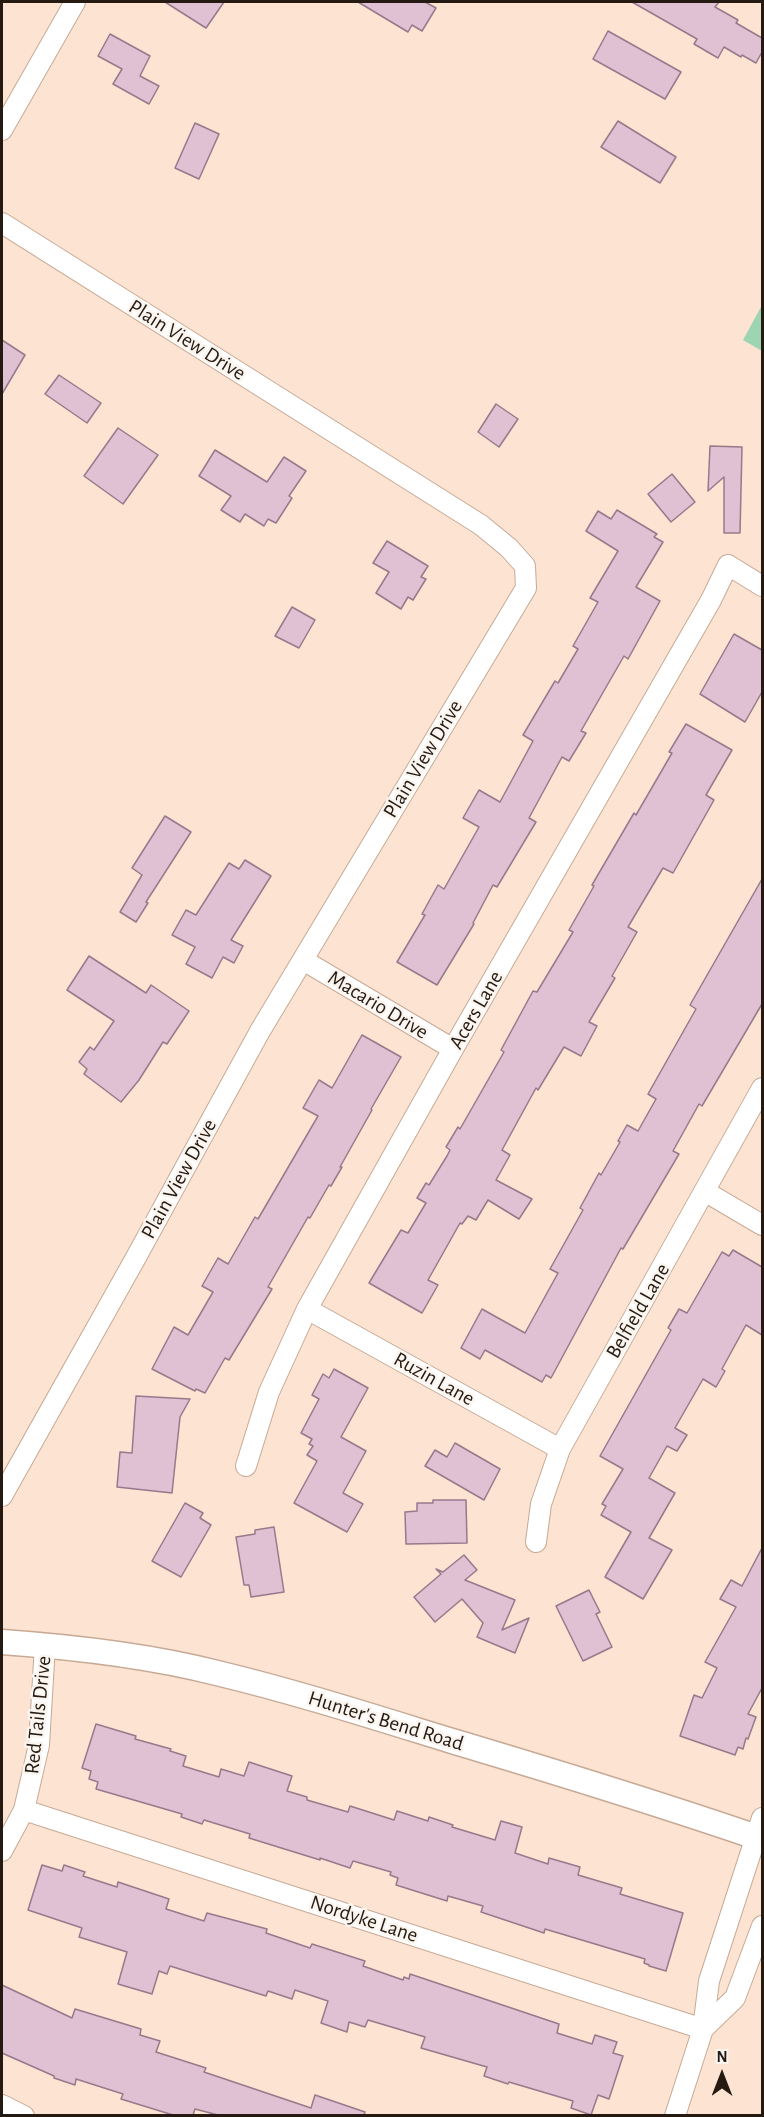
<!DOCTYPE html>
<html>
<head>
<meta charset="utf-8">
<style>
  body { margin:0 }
  #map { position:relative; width:764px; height:2117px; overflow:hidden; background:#fce3d2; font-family:"Alegreya Sans",sans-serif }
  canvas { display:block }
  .frame { position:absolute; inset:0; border:3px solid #241a12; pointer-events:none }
  .north { position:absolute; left:692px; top:2045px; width:60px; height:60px; -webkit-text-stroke:4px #fbf5f0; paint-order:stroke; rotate:0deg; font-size:16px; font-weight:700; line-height:24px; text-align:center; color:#241a12 }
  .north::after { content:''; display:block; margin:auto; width:21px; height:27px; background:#241a12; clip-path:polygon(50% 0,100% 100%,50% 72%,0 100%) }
</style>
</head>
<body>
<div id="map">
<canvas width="764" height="2117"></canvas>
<div class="frame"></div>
<div class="north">N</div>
</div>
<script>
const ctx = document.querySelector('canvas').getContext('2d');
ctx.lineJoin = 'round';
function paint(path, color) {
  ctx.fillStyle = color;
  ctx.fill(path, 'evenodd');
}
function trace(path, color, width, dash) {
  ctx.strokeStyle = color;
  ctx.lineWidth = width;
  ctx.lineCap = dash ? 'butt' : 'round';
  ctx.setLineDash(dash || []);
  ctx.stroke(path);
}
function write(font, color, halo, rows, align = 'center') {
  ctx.font = font + ' "Alegreya Sans",sans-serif';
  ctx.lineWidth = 5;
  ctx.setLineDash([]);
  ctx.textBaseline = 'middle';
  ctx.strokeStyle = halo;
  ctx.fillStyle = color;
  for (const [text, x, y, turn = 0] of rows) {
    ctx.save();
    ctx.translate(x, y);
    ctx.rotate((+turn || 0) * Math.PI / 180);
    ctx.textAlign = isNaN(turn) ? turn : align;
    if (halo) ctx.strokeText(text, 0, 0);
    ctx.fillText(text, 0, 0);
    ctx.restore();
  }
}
const green = new Path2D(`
  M 762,305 L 762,351 L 743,340 Z`);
const building = new Path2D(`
  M 165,2 L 224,2 L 206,28 Z
  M 358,2 L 425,2 L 436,8 L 422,31 L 412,25 L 408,32 Z
  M 632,2 L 719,2 L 715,7 L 738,20 L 736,23 L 762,38 L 762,52 L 756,63 L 742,55 L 741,57 L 724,47 L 718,58 L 694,44 L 697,39 Z
  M 608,31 L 681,72 L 665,99 L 593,59 Z
  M 110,34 L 150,56 L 140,76 L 159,86 L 149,104 L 113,84 L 122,69 L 98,56 Z
  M 618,121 L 676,157 L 660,183 L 601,147 Z
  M 195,123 L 219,134 L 199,179 L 175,168 Z
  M 2,340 L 25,355 L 2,394 Z
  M 59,375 L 101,403 L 87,423 L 45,394 Z
  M 496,404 L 518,419 L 499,447 L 478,432 Z
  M 118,428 L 158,455 L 123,504 L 84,476 Z
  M 710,446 L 742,447 L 740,533 L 724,533 L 724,477 L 708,491 Z
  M 215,450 L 267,482 L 284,457 L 306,471 L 289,496 L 292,498 L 276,523 L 268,519 L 264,526 L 245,514 L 240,522 L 221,510 L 231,496 L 199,476 Z
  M 672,474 L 695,502 L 671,522 L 648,494 Z
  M 617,510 L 657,534 L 654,537 L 663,542 L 636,587 L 660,601 L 628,659 L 624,656 L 605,689 L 581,731 L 586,733 L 569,761 L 562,757 L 529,818 L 536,822 L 497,887 L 493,885 L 473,923 L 474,924 L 437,985 L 397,962 L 425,915 L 422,914 L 438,885 L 444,889 L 479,827 L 463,818 L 479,790 L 500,802 L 533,741 L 523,735 L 555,681 L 558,683 L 578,649 L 573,646 L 598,602 L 590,598 L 618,551 L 586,531 L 598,511 L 611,519 Z
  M 387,541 L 428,566 L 421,577 L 426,579 L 413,600 L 408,597 L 401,609 L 376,593 L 389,572 L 373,563 Z
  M 292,607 L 315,620 L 299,648 L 275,636 Z
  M 734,634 L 762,650 L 762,692 L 745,722 L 700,694 Z
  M 686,724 L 732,750 L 706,795 L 714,800 L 673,873 L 663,868 L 628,927 L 637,932 L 612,976 L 615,978 L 589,1022 L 597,1026 L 581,1056 L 564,1047 L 538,1090 L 536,1088 L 502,1150 L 510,1155 L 496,1180 L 532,1199 L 519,1219 L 488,1200 L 476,1220 L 468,1216 L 462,1224 L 460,1223 L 428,1280 L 438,1285 L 422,1313 L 369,1283 L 401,1230 L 408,1233 L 426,1203 L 417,1198 L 426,1183 L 429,1185 L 447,1156 L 450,1150 L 446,1147 L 458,1127 L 460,1129 L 504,1052 L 501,1050 L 533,991 L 537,992 L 573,932 L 569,930 L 594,886 L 592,885 L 634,813 L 636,815 L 672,753 L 669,752 Z
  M 165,816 L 191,832 L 146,902 L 148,903 L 136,922 L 120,912 L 142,875 L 132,868 Z
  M 245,860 L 271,876 L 231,940 L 243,946 L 234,963 L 223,957 L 212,978 L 186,964 L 195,947 L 172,935 L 186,910 L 196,915 L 229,863 L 239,869 Z
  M 762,879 L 762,1004 L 702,1106 L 699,1104 L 673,1151 L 679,1154 L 623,1249 L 621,1248 L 551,1378 L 546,1375 L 542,1382 L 485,1350 L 480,1359 L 461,1348 L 482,1309 L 525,1333 L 558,1273 L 550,1269 L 583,1210 L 580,1208 L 599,1173 L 601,1175 L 620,1142 L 618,1141 L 627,1125 L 638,1131 L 656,1099 L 648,1094 L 696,1009 L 690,1005 Z
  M 89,956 L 146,993 L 151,985 L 189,1011 L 167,1044 L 163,1042 L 139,1080 L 121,1102 L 84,1074 L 87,1069 L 79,1062 L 90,1047 L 94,1050 L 114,1021 L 67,990 Z
  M 362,1035 L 401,1057 L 371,1109 L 372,1110 L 340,1167 L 342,1167 L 331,1186 L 329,1185 L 310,1218 L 308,1217 L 268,1287 L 272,1289 L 229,1360 L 225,1358 L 205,1393 L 196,1389 L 195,1391 L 152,1369 L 174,1327 L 188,1335 L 213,1292 L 202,1286 L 218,1258 L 228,1264 L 255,1217 L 258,1219 L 318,1116 L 303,1108 L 319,1080 L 332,1088 Z
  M 733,1250 L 762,1267 L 762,1335 L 746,1325 L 722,1369 L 725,1371 L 716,1387 L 703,1379 L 675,1428 L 687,1435 L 677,1451 L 667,1446 L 649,1478 L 675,1493 L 649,1538 L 672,1550 L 643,1599 L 605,1577 L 631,1532 L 601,1515 L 606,1506 L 602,1504 L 623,1469 L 600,1456 L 671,1330 L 668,1328 L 679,1309 L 687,1313 L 722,1252 L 729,1256 Z
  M 334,1369 L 368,1388 L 341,1437 L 366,1451 L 343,1493 L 363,1504 L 347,1532 L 294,1503 L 317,1461 L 307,1455 L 313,1446 L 309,1444 L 312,1439 L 301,1433 L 319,1399 L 312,1395 L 323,1374 L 329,1378 Z
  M 136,1396 L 190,1399 L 180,1417 L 172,1493 L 117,1487 L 120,1452 L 132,1453 Z
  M 455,1443 L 500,1469 L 484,1500 L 425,1466 L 435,1450 L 447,1457 Z
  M 433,1500 L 466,1500 L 467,1543 L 406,1544 L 405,1512 L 417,1511 L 417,1503 L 433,1503 Z
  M 185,1503 L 203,1513 L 200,1518 L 211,1525 L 181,1577 L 152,1561 Z
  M 274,1527 L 284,1592 L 251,1597 L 249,1585 L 244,1585 L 236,1537 L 255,1534 L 255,1530 Z
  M 762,1548 L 762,1688 L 748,1714 L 756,1717 L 748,1739 L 746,1738 L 743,1749 L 738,1747 L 735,1755 L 680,1736 L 694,1695 L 702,1698 L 717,1668 L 705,1662 L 736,1607 L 720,1599 L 731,1580 L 742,1586 Z
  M 464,1555 L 477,1570 L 465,1580 L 515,1600 L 502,1630 L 529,1618 L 515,1653 L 477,1637 L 483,1623 L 462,1599 L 435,1622 L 414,1597 L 441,1574 L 436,1569 L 443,1572 Z
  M 589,1590 L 600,1612 L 596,1614 L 612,1647 L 583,1661 L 556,1606 Z
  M 96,1724 L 136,1736 L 135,1739 L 171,1749 L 170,1751 L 186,1756 L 183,1766 L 219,1777 L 221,1769 L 244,1776 L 249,1762 L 292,1776 L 287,1791 L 307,1797 L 307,1800 L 348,1812 L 350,1806 L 394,1820 L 397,1811 L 428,1821 L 429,1817 L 453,1825 L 452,1827 L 495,1840 L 501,1821 L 522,1827 L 515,1853 L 548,1864 L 549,1858 L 580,1867 L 578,1875 L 622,1888 L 620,1894 L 683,1913 L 666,1971 L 649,1966 L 649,1965 L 644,1963 L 645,1959 L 545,1929 L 544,1933 L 481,1912 L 483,1906 L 448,1896 L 447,1901 L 396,1885 L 398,1878 L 390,1875 L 391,1872 L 353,1861 L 350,1868 L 320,1858 L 320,1860 L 249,1838 L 250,1834 L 204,1820 L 202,1824 L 181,1817 L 182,1814 L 96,1789 L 98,1782 L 89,1779 L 91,1771 L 82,1768 Z
  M 42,1865 L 62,1871 L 64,1865 L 85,1872 L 83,1876 L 117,1887 L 118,1882 L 169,1899 L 166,1909 L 204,1921 L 207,1913 L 267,1929 L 266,1933 L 310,1948 L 312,1944 L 365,1961 L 363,1966 L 403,1980 L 404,1977 L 409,1979 L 410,1974 L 559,2024 L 557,2033 L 592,2044 L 595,2035 L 617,2042 L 613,2053 L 623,2056 L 609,2099 L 598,2095 L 591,2115 L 571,2108 L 573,2101 L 509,2082 L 508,2084 L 484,2076 L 487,2067 L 421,2048 L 425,2037 L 368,2020 L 365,2027 L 349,2022 L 347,2032 L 321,2023 L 328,2001 L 295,1990 L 292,1999 L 268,1991 L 266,1996 L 170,1966 L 167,1974 L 159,1971 L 152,1994 L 118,1984 L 127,1952 L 79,1937 L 82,1928 L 28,1910 Z
  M 2,1985 L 72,2018 L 75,2009 L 141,2029 L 140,2035 L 160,2041 L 156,2052 L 206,2068 L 204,2072 L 311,2108 L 315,2095 L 365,2112 L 364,2115 L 218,2115 L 195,2109 L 193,2115 L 173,2115 L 121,2099 L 123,2094 L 76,2079 L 75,2085 L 54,2078 L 54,2076 L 2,2053 Z`);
const minor = new Path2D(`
  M 2,130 L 75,2
  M 2,223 L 481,525 L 509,548 L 525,566 L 526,588 L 260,1031 L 134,1261 L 2,1496
  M 303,960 L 453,1049
  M 706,1192 L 762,1225
  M 307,1309 L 560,1449
  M 246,1466 L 269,1392 L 307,1309 L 453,1049 L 711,600 L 728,565 L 762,586
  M 536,1542 L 541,1504 L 560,1449 L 762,1088
  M 24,1810 L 703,2029
  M 2,1851 L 24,1810 L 39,1745 L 45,1645
  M 703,2029 L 735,1998 L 762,1926
  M 2,2105 L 24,2116
  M 675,2116 L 703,2029 L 709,1981 L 762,1818`);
const tertiary = new Path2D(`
  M 2,1642 C 73,1647 146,1655 217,1673 C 296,1692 374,1717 452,1741 C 556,1772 660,1804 762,1839`);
const streetNames = [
  ["Plain View Drive",187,340,32],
  ["Plain View Drive",423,759,-59],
  ["Macario Drive",378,1005,31],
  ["Acers Lane",476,1010,-60],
  ["Plain View Drive",179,1179,-61],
  ["Belfield Lane",638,1311,-60],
  ["Ruzin Lane",434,1379,29],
  ["Red Tails Drive",38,1715,-84],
  ["Hunter's Bend Road",386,1721,17],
  ["Nordyke Lane",364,1919,18]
];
paint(green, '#9dd5b2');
paint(building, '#e0c0d3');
trace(building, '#96798b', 1.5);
trace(minor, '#c7aa96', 22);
trace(tertiary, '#c7aa96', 27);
trace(minor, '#fff', 20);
trace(tertiary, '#fff', 24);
write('21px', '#241a12', '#fbf5f0', streetNames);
</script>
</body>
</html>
